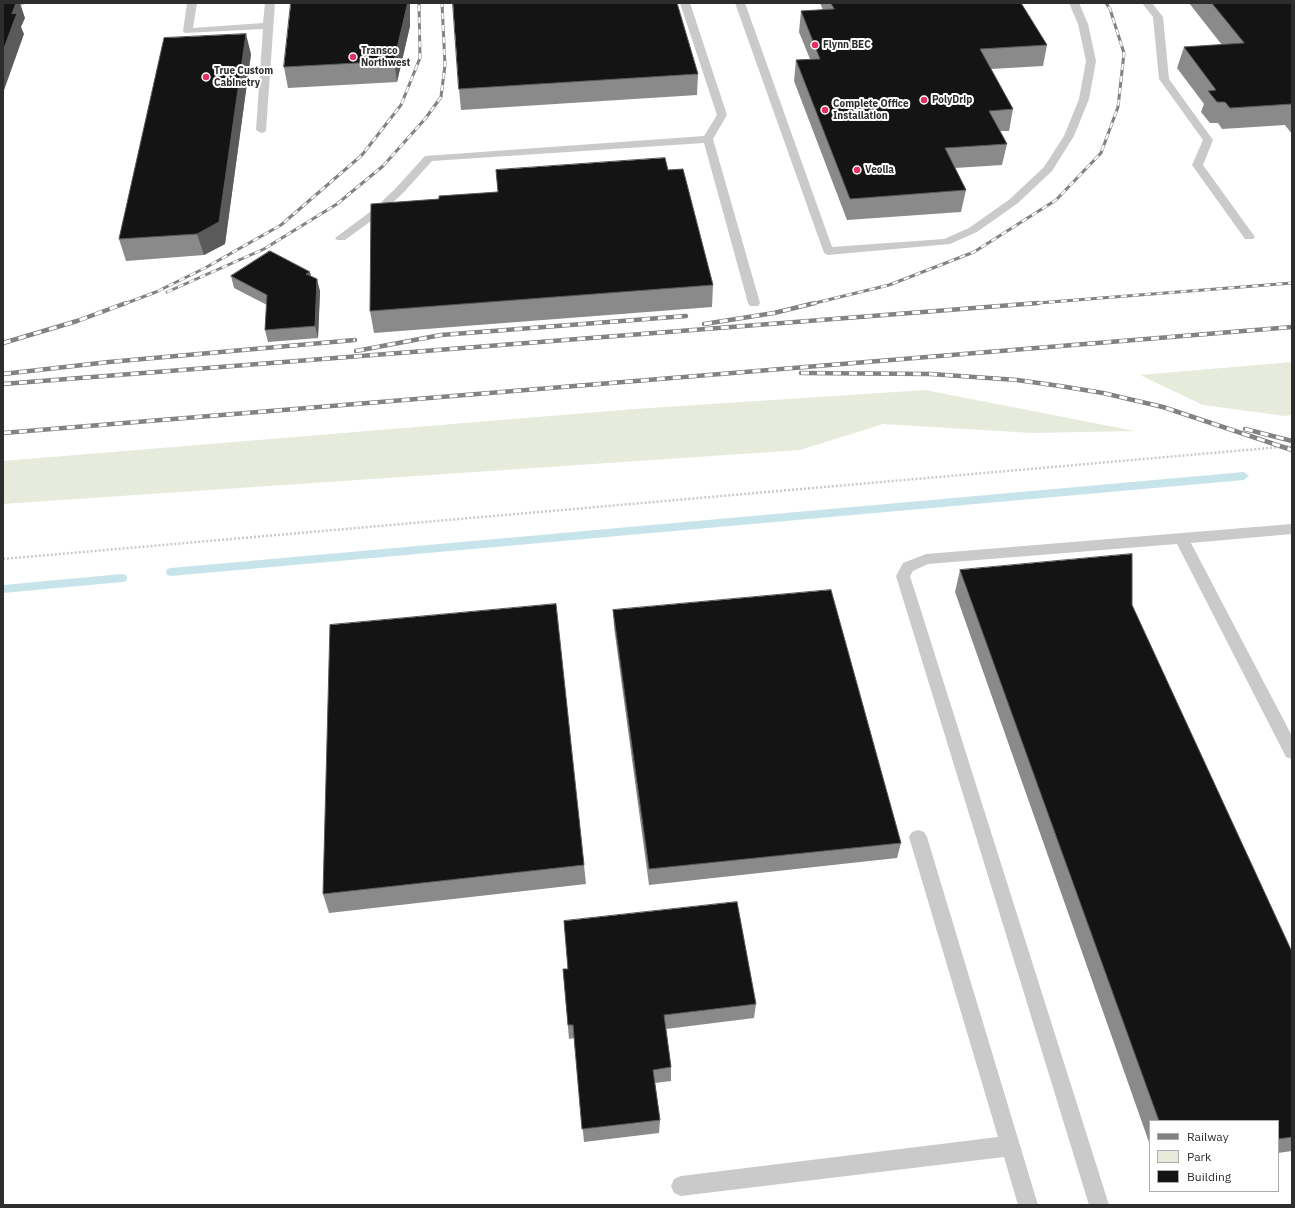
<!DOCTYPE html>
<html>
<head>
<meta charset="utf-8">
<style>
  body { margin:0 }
  #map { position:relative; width:1295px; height:1208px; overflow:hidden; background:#fff; font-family:"IBM Plex Sans",sans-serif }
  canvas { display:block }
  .frame { position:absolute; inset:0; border:4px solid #2d2d2d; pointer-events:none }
  .legend { position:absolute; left:1149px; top:1120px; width:130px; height:72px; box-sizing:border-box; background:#fff; border:1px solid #ababab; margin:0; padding:5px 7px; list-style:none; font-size:12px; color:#2d2d2d }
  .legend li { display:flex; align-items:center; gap:8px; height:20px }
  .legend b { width:20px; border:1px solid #ababab }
</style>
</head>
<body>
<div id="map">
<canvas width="1295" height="1208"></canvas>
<div class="frame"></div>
<ul class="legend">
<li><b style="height:5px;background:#828282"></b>Railway</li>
<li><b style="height:11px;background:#e7ebdb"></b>Park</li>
<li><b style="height:11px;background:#141414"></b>Building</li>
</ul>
</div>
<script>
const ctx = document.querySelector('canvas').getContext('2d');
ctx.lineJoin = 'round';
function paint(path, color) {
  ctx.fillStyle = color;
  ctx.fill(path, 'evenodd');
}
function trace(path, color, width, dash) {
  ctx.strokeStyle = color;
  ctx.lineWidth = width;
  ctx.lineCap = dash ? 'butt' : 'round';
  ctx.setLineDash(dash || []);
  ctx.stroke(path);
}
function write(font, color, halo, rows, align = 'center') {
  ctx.font = font + ' "IBM Plex Sans",sans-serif';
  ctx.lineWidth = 4;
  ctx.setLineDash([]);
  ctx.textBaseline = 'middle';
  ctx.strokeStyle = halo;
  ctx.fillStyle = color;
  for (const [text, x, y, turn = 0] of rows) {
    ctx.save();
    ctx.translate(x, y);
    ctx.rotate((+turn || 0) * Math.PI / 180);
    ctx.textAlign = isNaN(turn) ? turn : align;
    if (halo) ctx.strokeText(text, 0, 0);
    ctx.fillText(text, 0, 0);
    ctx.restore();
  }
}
const green = new Path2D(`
  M 1292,362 L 1292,415 L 1285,416 L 1203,405 L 1140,375 Z
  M 925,390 L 1135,431 L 1032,433 L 883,424 L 800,450 L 3,504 L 3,461 L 635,409 Z`);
const stream = new Path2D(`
  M 1244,472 L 1249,476 L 1244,480 L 171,576 L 167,575 L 166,572 L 167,569 L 171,568 Z
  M 122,574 L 126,575 L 127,578 L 126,581 L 122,582 L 3,593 L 3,585 Z`);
const path = new Path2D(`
  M 3,559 L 1292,446`);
const lane = new Path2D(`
  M 14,3 L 27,3 L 15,9 L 3,10 L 3,4 Z
  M 187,3 L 197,3 L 193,28 L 263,23 L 265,3 L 275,3 L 266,130 L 265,132 L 261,133 L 256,130 L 263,29 L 185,33 L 183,31 Z
  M 680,3 L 690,3 L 727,115 L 713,139 L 760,303 L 758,306 L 750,306 L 748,303 L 704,143 L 432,161 L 404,192 L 382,213 L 345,240 L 337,240 L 335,238 L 374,209 L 396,188 L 425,156 L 704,136 L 717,115 Z
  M 735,3 L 745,3 L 832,247 L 944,239 L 969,228 L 1010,199 L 1044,167 L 1064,136 L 1079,99 L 1086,61 L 1078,24 L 1069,3 L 1079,3 L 1088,24 L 1096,61 L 1089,99 L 1074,136 L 1052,171 L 1018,203 L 977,232 L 950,244 L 828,255 L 824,253 Z
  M 1142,3 L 1152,3 L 1163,17 L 1169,79 L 1213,140 L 1203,165 L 1255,237 L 1253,239 L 1245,239 L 1192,165 L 1203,140 L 1159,79 L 1153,17 Z
  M 1292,524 L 1292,534 L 1191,543 L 1292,736 L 1292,759 L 1286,757 L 1177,544 L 928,564 L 913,571 L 910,576 L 1109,1205 L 1089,1205 L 896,576 L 903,563 L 926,554 Z
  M 918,830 L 924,832 L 927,837 L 1038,1205 L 1018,1205 L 1004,1157 L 681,1196 L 674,1193 L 671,1186 L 674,1179 L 681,1176 L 998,1137 L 909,837 L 912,832 Z`);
const railFar1 = new Path2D(`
  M 167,292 L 264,249 L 337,204 L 383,166 L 425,119 L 441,97 L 445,65 L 442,3
  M 124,304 L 156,292 L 205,268 L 281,225 L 362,155 L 401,105 L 420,58 L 419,3
  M 811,304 L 889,285 L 974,252 L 1056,200 L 1101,153 L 1118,107 L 1124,53 L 1110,9 L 1106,3
  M 1025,304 L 1292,283`);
const rail = new Path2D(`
  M 704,324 L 774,313 L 815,303
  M 3,343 L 77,321 L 126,303
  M 356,351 L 441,335 L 686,316
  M 801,373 L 931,374 L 1017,380 L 1060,386 L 1103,393 L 1163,407 L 1292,450
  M 3,374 L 109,362 L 355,340
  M 3,384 L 1038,303
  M 1245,429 L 1292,441
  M 3,433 L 1292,327`);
const wall = new Path2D(`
  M 820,3 L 1021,3 L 1047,45 L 1043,66 L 991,69 L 1013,109 L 1009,131 L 1000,131 L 1007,144 L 1002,165 L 955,168 L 966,190 L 961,212 L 847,220 L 794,81 L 796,60 L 810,59 L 799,32 L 801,11 L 823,10 Z
  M 1189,3 L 1292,3 L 1292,134 L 1285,125 L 1222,129 L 1218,123 L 1210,123 L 1201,112 L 1204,104 L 1177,68 L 1184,47 L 1222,45 Z
  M 410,26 L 397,82 L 288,88 L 284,67 Z
  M 251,54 L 225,244 L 204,255 L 126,261 L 119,239 Z
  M 698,74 L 697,95 L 461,110 L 459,89 Z
  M 668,170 L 713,285 L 712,307 L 374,333 L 370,311 L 439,199 Z
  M 231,276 L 311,276 L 320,291 L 318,338 L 268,342 L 265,330 L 267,305 L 234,288 Z
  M 960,570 L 1132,605 L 1292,952 L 1292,1151 L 1278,1153 L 1278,1121 L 1150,1121 L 1150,1145 L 955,592 Z
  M 613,610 L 901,843 L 897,858 L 649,885 L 614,627 Z
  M 584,865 L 586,884 L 329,913 L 323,894 Z
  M 563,969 L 568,969 L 756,1004 L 754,1018 L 666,1029 L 671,1067 L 671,1081 L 655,1083 L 660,1120 L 659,1133 L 584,1142 L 574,1038 L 569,1039 Z`);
const shadedWall = new Path2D(`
  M 16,3 L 20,3 L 25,18 L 21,27 L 24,34 L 3,93 L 3,50 L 12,14 Z
  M 407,3 L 410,3 L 410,26 L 397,82 L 394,61 Z
  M 246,34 L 251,54 L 225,244 L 204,255 L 197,234 Z
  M 310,272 L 313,284 L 306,274 Z
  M 317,279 L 320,291 L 318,338 L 315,326 Z`);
const building = new Path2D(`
  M 3,3 L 16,3 L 12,14 L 17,13 L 3,51 Z
  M 291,3 L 407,3 L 407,6 L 394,61 L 284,67 Z
  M 453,3 L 677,3 L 698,74 L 459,89 Z
  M 831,3 L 1021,3 L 1047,45 L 980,49 L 1013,109 L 989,111 L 1007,144 L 945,148 L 966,190 L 850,199 L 796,60 L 820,59 L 801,11 L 834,9 Z
  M 1212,3 L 1292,3 L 1292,104 L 1230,108 L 1225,102 L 1217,102 L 1208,91 L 1216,90 L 1184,47 L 1244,43 Z
  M 246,34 L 219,222 L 197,234 L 119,239 L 164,38 Z
  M 665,158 L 668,170 L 683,169 L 713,285 L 370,311 L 371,204 L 439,199 L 439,196 L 498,192 L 496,170 Z
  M 270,251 L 310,272 L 306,274 L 317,279 L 315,326 L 265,330 L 267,295 L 231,276 Z
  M 1132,554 L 1132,605 L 1292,952 L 1292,1137 L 1278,1139 L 1278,1121 L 1159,1121 L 960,570 Z
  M 831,590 L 901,843 L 649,869 L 613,610 Z
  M 556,604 L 584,865 L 323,894 L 330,625 Z
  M 737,902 L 756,1004 L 664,1015 L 671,1067 L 653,1070 L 660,1120 L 582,1129 L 573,1025 L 568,1025 L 563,969 L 568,969 L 564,921 Z`);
const markers = [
  [815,45,4,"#e42f62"],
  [353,57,4,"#e42f62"],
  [206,77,4,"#e42f62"],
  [924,100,4,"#e42f62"],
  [825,110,4,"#e42f62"],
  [857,170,4,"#e42f62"]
];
const farPoinames = [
  ["Flynn BEC",823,45],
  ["Transco",361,51],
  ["Northwest",361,63],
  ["True Custom",214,71],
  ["Cabinetry",214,83],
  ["PolyDrip",932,100],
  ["Complete Office",833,104],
  ["Installation",833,116],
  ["Veolia",865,170]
];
paint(green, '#e7ebdb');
paint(stream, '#c7e4eb');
trace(path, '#cacaca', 2.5, [2, 2]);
paint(lane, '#cacaca');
trace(railFar1, '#828282', 3);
trace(rail, '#828282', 4.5);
trace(railFar1, '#fff', 2, [6]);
trace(rail, '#fff', 3, [8]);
paint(wall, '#8a8a8a');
paint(shadedWall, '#5a5a5a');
paint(building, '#141414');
trace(building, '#5a5a5a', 1);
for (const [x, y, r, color] of markers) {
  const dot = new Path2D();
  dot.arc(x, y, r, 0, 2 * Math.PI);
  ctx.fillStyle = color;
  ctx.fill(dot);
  trace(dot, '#fff', 1.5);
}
write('bold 10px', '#2d2d2d', '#fff', farPoinames, 'left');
</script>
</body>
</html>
